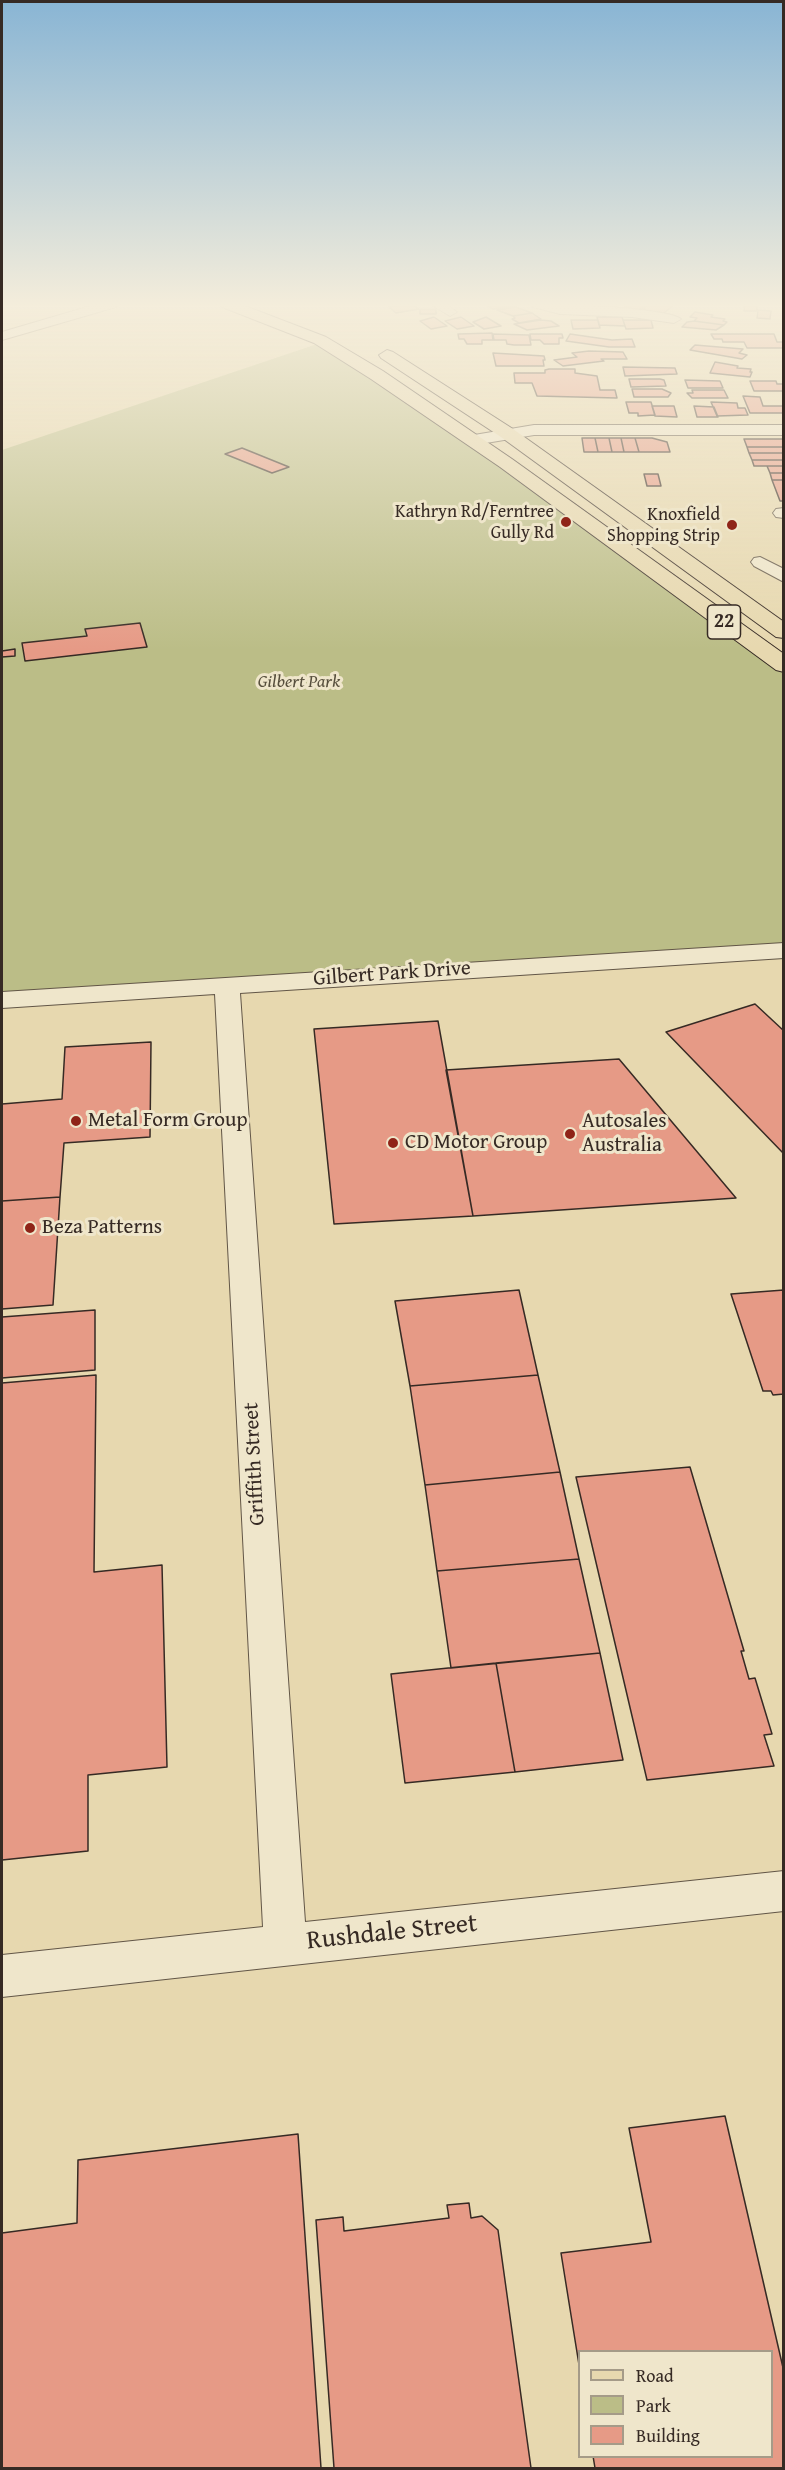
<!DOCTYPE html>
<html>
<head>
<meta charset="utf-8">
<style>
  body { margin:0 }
  #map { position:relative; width:785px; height:2470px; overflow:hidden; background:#e7d8af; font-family:"Gentium Book Plus",serif }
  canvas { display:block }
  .frame { position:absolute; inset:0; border:3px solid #362a24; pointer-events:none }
  .legend { position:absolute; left:578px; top:2350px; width:195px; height:108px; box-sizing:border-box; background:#efe6cb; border:2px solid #a59b88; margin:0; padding:8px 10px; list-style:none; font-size:18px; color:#362a24 }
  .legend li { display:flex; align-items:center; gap:12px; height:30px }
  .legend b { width:30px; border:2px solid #a59b88 }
</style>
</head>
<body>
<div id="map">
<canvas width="785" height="2470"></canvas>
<div class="frame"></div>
<ul class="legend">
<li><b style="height:8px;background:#e7d8af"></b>Road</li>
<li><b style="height:16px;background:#bbbd87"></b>Park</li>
<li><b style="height:16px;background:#e69a86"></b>Building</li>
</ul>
</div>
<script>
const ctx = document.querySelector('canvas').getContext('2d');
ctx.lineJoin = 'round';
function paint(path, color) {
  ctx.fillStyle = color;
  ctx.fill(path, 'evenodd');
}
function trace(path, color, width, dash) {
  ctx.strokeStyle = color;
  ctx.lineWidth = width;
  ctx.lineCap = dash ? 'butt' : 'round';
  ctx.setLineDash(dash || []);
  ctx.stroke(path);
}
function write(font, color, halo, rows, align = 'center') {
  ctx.font = font + ' "Gentium Book Plus",serif';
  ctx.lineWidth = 6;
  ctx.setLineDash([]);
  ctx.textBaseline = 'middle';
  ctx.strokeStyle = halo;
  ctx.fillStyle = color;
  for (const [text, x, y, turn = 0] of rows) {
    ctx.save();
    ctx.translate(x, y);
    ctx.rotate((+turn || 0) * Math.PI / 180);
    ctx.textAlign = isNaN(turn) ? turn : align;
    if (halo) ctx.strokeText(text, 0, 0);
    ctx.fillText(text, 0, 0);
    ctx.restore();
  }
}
const green = new Path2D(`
  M 323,342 L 783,665 L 783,950 L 2,1000 L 2,450 Z`);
const building = new Path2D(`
  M 405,304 L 411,304 L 419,309 L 396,313 L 389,307 Z
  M 516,304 L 517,305 L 493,309 L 486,305 Z
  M 630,304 L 649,304 L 638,310 L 625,307 Z
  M 649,304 L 669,304 L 674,305 L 664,313 L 642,310 Z
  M 744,304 L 757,305 L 757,311 L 744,311 Z
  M 516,307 L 532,313 L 513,316 L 497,310 Z
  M 420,309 L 436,309 L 436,314 L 420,314 Z
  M 758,310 L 771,311 L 770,319 L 757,318 Z
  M 695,312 L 713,315 L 711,317 L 725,319 L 723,321 L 727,322 L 724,325 L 694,321 L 697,318 L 690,317 Z
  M 532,313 L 541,319 L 519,323 L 512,319 L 515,318 L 513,316 Z
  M 434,317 L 447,326 L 431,329 L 420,321 Z
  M 461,317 L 474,326 L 457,329 L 445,321 Z
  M 486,317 L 501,326 L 484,329 L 473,322 Z
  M 597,317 L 622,317 L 625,326 L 599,325 Z
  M 541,320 L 551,321 L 559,326 L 527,330 L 514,324 Z
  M 571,320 L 598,320 L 600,328 L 573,329 Z
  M 623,320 L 651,320 L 653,328 L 626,329 Z
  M 694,321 L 724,325 L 716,330 L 682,327 L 687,322 Z
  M 492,333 L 493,340 L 482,340 L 482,344 L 467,344 L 464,339 L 459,339 L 458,334 Z
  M 493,334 L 529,335 L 531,345 L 514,345 L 507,344 L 506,340 L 494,340 Z
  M 530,334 L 562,334 L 563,338 L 559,338 L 559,344 L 544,344 L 540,340 L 531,340 Z
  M 570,334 L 612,340 L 632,339 L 635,347 L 609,347 L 566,341 Z
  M 711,334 L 774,334 L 777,342 L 784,342 L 784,348 L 747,348 L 744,342 L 723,342 L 722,339 L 714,339 Z
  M 695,345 L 743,349 L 739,353 L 747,355 L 742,359 L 690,350 Z
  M 589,351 L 623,352 L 627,359 L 601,359 L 604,361 L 563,366 L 554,360 L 577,357 L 572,353 Z
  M 493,353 L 544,356 L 545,360 L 543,360 L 544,366 L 496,366 Z
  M 715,362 L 738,366 L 737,368 L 751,369 L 750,372 L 752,372 L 750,377 L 710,373 Z
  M 623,367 L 675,368 L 677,374 L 625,376 Z
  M 549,369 L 575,369 L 575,373 L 597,376 L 600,390 L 615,390 L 617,398 L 537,396 L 532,383 L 515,383 L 514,373 L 545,373 L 545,370 Z
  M 629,379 L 660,379 L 664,380 L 666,386 L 631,387 Z
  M 685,380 L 720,381 L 723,388 L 688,388 Z
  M 750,381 L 776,381 L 777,384 L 783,384 L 784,391 L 754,391 Z
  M 632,389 L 662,389 L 671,393 L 668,397 L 634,397 Z
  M 692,390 L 724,390 L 728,398 L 692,398 L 687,393 L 693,393 Z
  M 743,396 L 760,397 L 763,406 L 784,406 L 784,413 L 750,413 Z
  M 626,402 L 651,402 L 655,415 L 638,416 L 638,413 L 629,413 Z
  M 711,402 L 737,403 L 738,408 L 745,408 L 748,415 L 717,416 Z
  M 652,406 L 674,406 L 677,417 L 655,416 Z
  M 694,406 L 714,407 L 718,417 L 697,417 Z
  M 582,438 L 595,438 L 598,452 L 584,452 Z
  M 595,438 L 609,438 L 612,452 L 598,452 Z
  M 609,438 L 621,438 L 624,452 L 612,452 Z
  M 621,438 L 635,438 L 639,452 L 624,452 Z
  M 635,438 L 652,438 L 667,442 L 670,452 L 639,452 Z
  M 744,439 L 784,439 L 784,447 L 747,447 Z
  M 747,447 L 784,447 L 784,453 L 749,453 Z
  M 242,448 L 289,467 L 272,473 L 225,454 Z
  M 749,453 L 784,453 L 784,460 L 752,460 Z
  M 752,460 L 784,460 L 784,466 L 754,466 Z
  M 767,466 L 784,466 L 784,473 L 770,473 Z
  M 770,473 L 784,473 L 784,480 L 772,480 Z
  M 644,474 L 658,474 L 661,486 L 647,486 Z
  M 772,480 L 784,480 L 784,501 L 780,501 Z
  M 140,623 L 147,647 L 25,661 L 22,643 L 87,636 L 85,629 Z
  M 15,649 L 15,656 L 2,657 L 2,651 Z
  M 755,1004 L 784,1031 L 784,1154 L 666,1032 Z
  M 438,1021 L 473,1216 L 334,1224 L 314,1029 Z
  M 151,1042 L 150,1137 L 64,1143 L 60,1197 L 2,1201 L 2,1104 L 62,1099 L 65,1047 Z
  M 619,1059 L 736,1198 L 473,1216 L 446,1070 Z
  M 60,1197 L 53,1305 L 2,1309 L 2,1201 Z
  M 519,1290 L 538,1375 L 410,1386 L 395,1301 Z
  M 784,1290 L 784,1394 L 773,1395 L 771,1391 L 763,1391 L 731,1294 Z
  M 95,1310 L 95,1370 L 2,1378 L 2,1317 Z
  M 96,1375 L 94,1572 L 162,1565 L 167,1767 L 88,1775 L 88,1851 L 2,1860 L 2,1383 Z
  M 538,1375 L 560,1472 L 425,1485 L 410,1386 Z
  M 690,1467 L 744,1651 L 741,1651 L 749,1679 L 755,1678 L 772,1734 L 764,1735 L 774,1766 L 647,1780 L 576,1477 Z
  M 560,1472 L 579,1559 L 437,1571 L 425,1485 Z
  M 579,1559 L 600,1653 L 451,1668 L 437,1571 Z
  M 600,1653 L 623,1760 L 515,1772 L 496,1663 Z
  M 496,1663 L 515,1772 L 405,1783 L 391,1674 Z
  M 725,2116 L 784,2372 L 784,2468 L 595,2468 L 593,2456 L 772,2456 L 772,2352 L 580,2352 L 580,2371 L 561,2253 L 651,2242 L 629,2128 Z
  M 298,2134 L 321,2468 L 2,2468 L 2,2233 L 77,2223 L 78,2160 Z
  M 469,2203 L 471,2218 L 482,2216 L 498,2230 L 531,2468 L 334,2468 L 316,2220 L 343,2217 L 344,2231 L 449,2218 L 447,2205 Z`);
const street = new Path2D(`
  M 97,304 L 118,304 L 116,307 L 2,340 L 2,332 Z
  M 430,304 L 446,304 L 457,312 L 450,316 Z
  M 531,304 C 552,303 670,308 681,319 L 674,323 L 632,317 L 560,314 L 533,307 Z
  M 534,425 L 784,425 L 784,435 L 534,435 L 474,445 L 466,440 L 474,435 Z
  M 784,508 L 784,518 L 776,517 L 773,513 L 776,509 Z
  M 760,557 L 784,569 L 784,582 L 754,566 L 751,562 L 754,558 Z
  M 784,943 L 784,958 L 240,993 L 305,1922 L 784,1871 L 784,1911 L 2,1997 L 2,1955 L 263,1927 L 215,994 L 2,1008 L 2,992 Z`);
const primary = new Path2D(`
  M 219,304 L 240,304 L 326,337 L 383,371 L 512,459 L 784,654 L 784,672 L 776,670 L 500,467 L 371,379 L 314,343 L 222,307 Z
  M 387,350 L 393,352 L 513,429 L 784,622 L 784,638 L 776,637 L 501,437 L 381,358 L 379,355 Z`);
const markers = [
  [566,522,6,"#8f2418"],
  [732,525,6,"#8f2418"],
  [76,1121,6,"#8f2418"],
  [570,1134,6,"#8f2418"],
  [393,1143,6,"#8f2418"],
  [30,1228,6,"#8f2418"]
];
const farPoinames = [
  ["Kathryn Rd/Ferntree",554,512],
  ["Gully Rd",554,533],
  ["Knoxfield",720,515],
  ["Shopping Strip",720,536]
];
const farParknames = [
  ["Gilbert Park",299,682]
];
const shields = [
  [724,622,33]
];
const shieldNames = [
  ["22",724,622]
];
const streetNames = [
  ["Gilbert Park Drive",392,974,-4],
  ["Griffith Street",255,1464,-93]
];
const poiNames = [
  ["Metal Form Group",88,1121],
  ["Autosales",582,1122],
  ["Australia",582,1146],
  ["CD Motor Group",405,1143],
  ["Beza Patterns",42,1228]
];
const nearStreetnames = [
  ["Rushdale Street",392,1933,-6]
];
paint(green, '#bbbd87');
paint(building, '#e69a86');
trace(building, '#362a24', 1.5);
trace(street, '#625647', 2);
trace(primary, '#362a24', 2);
paint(street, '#efe6cb');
paint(primary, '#e7d8af');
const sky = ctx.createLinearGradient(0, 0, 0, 650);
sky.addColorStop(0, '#89b5d4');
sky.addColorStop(0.47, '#f4eddb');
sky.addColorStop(1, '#f4eddb00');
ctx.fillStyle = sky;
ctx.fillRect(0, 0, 785, 650);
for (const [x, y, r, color] of markers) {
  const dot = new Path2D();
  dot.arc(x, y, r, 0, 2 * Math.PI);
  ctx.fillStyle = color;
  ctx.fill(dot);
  trace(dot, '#efe6cb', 2);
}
write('18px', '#362a24', '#efe6cb', farPoinames, 'right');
write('italic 18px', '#574f3d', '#efe6cb', farParknames);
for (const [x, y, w] of shields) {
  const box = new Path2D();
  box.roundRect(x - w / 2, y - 17, w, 34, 4.5);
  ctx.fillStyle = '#efe6cb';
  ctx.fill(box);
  trace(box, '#362a24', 1.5);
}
write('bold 20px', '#362a24', null, shieldNames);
write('21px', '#362a24', '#efe6cb', streetNames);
write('21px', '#362a24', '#efe6cb', poiNames, 'left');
write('26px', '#362a24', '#efe6cb', nearStreetnames);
</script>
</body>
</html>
